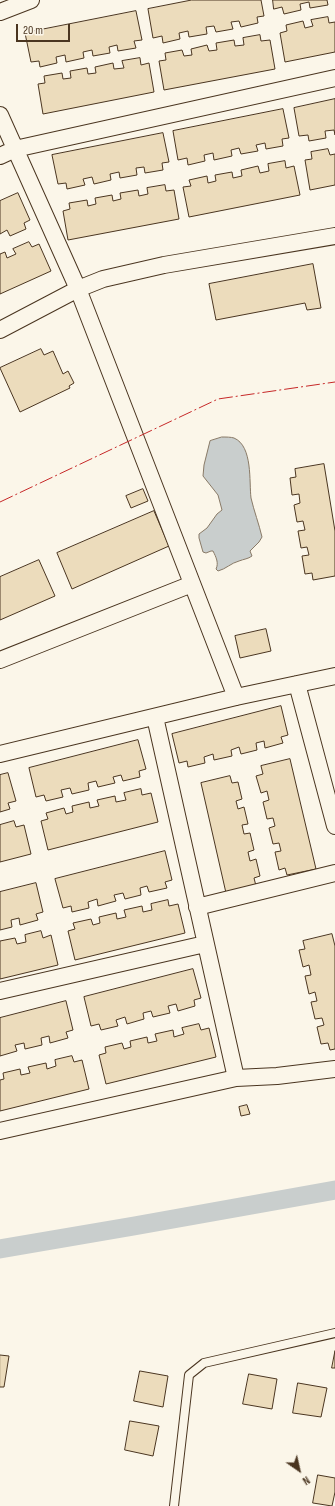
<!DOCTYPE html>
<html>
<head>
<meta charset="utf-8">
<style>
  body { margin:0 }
  #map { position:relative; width:335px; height:1506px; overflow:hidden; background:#fbf6e9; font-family:"Sofia Sans Condensed",sans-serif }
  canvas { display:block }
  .north { position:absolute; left:279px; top:1450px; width:40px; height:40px; -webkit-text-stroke:3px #fbf6e9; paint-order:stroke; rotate:146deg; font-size:11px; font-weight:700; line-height:16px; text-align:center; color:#4a3520 }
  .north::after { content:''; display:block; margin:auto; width:14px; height:18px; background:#4a3520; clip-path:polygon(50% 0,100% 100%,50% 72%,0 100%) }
  .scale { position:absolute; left:16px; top:24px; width:54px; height:18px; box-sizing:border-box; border:2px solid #4a3520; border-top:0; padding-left:5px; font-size:12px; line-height:14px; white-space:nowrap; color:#4a3520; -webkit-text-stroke:3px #fbf6e9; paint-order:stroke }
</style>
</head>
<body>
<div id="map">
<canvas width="335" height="1506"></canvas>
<div class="north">N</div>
<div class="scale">20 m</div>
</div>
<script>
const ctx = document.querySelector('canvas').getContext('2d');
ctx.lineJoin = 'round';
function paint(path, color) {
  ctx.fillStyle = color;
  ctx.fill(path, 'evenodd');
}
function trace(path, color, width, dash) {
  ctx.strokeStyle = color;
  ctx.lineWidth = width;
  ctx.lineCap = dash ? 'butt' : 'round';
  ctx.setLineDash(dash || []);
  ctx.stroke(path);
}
const water = new Path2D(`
  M 222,437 C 226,437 231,437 234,438 C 253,446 249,482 251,498 C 254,511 259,524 262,537 L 259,542 L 250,551 L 252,556 C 248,559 244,559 239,561 C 231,563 226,569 218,571 L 216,569 C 219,563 216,557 213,551 L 211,551 L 206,553 L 203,552 L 199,538 L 199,534 L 207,528 L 217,514 L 222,510 L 218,495 L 203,476 L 204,465 L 210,441 Z`);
const canal = new Path2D(`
  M 0,1249 L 134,1226 L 335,1190`);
const building = new Path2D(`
  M 192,0 L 261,0 L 264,16 L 257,17 L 258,23 L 241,27 L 239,21 L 231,22 L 233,29 L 216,32 L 214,26 L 206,27 L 207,34 L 189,37 L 188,31 L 179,33 L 180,39 L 163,43 L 162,36 L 153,38 L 148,9 Z
  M 273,0 L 327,0 L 328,5 L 310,8 L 309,2 L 300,4 L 301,10 L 284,14 L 282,7 L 274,9 Z
  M 136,11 L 142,40 L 134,41 L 136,48 L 118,51 L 117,45 L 109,47 L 110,53 L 93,56 L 92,50 L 83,52 L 84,58 L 66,62 L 65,55 L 56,57 L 57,63 L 40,67 L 39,61 L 31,62 L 25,33 Z
  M 328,17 L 329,23 L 335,22 L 335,52 L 285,62 L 280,33 L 287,31 L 286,25 L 303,21 L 305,28 L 313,26 L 311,20 Z
  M 260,35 L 261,41 L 270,40 L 275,69 L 164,90 L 159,61 L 166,60 L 165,53 L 182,50 L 184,56 L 192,55 L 191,49 L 207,45 L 209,51 L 217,50 L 216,43 L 234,40 L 235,46 L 244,45 L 243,38 Z
  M 140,58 L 141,65 L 149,63 L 154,92 L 43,114 L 38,84 L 45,83 L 44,76 L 62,73 L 63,79 L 71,78 L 70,71 L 87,68 L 88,74 L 96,73 L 95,67 L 113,63 L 114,69 L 124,68 L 122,61 Z
  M 335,99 L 335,135 L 334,130 L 325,131 L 326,138 L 309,141 L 308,135 L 299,136 L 294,108 Z
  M 283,109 L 289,138 L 282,139 L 283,146 L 266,149 L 265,143 L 256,145 L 258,151 L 241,154 L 239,148 L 231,150 L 232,156 L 214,160 L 213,153 L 204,155 L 205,161 L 188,165 L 187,158 L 178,160 L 173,131 Z
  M 163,133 L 169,162 L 162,163 L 163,170 L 145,173 L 144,167 L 136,168 L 137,175 L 120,178 L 119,172 L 110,174 L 111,180 L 94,184 L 92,177 L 83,179 L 85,185 L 67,189 L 66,183 L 58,184 L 52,155 Z
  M 328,149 L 330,155 L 335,154 L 335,185 L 310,190 L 305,160 L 312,159 L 311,152 Z
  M 285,161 L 286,168 L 294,166 L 300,195 L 189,217 L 183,187 L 191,186 L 189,180 L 207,176 L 208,183 L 216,181 L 215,175 L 232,172 L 233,178 L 242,176 L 241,170 L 258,166 L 260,173 L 269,171 L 268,164 Z
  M 165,185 L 166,191 L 174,190 L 179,219 L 68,240 L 63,211 L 70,209 L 69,203 L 87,200 L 88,206 L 96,204 L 95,198 L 112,195 L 113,201 L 121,199 L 120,193 L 138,190 L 139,196 L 148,194 L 147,188 Z
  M 18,193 L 30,220 L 24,223 L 26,229 L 10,236 L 7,230 L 0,234 L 0,201 Z
  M 29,242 L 32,247 L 39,244 L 51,271 L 0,294 L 0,254 L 5,252 L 7,258 L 16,254 L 13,249 Z
  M 313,264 L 321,308 L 307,310 L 305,303 L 216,320 L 209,284 Z
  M 41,349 L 44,355 L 53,351 L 63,374 L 68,371 L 74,383 L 69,386 L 70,388 L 20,412 L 0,368 Z
  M 324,464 L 335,531 L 335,576 L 313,580 L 312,573 L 305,574 L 302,556 L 309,555 L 307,547 L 301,548 L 298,531 L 305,530 L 303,521 L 297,522 L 294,505 L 300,503 L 299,494 L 292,495 L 290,478 L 296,477 L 295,469 Z
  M 143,489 L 148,501 L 131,508 L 126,496 Z
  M 154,511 L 169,546 L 72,589 L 57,553 Z
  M 39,560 L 55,596 L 0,620 L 0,577 Z
  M 266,629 L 271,651 L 240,658 L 235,636 Z
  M 281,706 L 288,735 L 281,737 L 283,743 L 265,748 L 264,741 L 256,743 L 257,750 L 241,754 L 239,747 L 231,750 L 232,756 L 214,760 L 213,754 L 204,757 L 205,763 L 188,767 L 187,761 L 179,763 L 172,734 Z
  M 138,740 L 146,769 L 139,771 L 140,777 L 123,781 L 121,775 L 113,777 L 115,783 L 98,787 L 96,781 L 88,783 L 89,790 L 72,794 L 70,788 L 61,790 L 63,797 L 46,801 L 44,795 L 36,797 L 29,768 Z
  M 290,759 L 316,869 L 287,875 L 285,868 L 279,870 L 275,852 L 281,851 L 279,843 L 273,844 L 269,828 L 275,826 L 273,818 L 267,819 L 263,802 L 269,800 L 267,791 L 261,793 L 256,776 L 263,774 L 261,766 Z
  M 8,773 L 16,801 L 8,803 L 10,809 L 0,812 L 0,775 Z
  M 230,776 L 232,783 L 238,782 L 242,799 L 236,801 L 238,809 L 244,807 L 248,824 L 242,825 L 244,834 L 250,833 L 254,850 L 248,852 L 250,861 L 256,859 L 260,876 L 254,878 L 256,886 L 226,893 L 201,783 Z
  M 141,789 L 142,795 L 151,793 L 158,822 L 48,850 L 41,821 L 48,819 L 46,813 L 64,808 L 66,814 L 73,812 L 72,806 L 89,802 L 90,808 L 99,806 L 97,800 L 115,796 L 116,802 L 126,800 L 124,793 Z
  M 14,821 L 16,827 L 24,825 L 31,854 L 0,862 L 0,825 Z
  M 165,851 L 172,880 L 165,882 L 167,888 L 149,892 L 147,886 L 140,888 L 141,895 L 125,899 L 123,893 L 114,895 L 116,901 L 98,906 L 97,899 L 88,902 L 89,908 L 72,912 L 71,906 L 63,908 L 55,879 Z
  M 36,883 L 43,912 L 36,914 L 38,920 L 20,925 L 19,918 L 11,920 L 12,927 L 0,930 L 0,892 Z
  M 168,900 L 169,906 L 178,904 L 185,933 L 75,960 L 68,931 L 75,929 L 73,923 L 91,919 L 93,925 L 100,923 L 99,917 L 116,913 L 117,919 L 126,917 L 124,910 L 142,906 L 143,912 L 152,910 L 151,904 Z
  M 41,931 L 43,938 L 51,935 L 58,965 L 0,979 L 0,941 L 15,938 L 17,944 L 26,942 L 25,935 Z
  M 332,934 L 335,946 L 335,1049 L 330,1050 L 328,1043 L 321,1044 L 317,1027 L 324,1025 L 322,1018 L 315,1019 L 311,1002 L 317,1001 L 315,992 L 309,994 L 305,976 L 311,975 L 309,965 L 303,967 L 299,950 L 305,949 L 303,941 Z
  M 193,969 L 201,998 L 194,1000 L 195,1006 L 178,1011 L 176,1004 L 168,1006 L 170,1013 L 153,1017 L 151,1011 L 143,1013 L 144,1019 L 127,1024 L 125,1017 L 116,1020 L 118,1026 L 101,1030 L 99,1024 L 91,1026 L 84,997 Z
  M 66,1001 L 73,1030 L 66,1032 L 68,1038 L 50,1043 L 49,1036 L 41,1038 L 42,1045 L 25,1049 L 24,1043 L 15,1045 L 17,1051 L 0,1056 L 0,1018 Z
  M 199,1024 L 201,1030 L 209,1028 L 216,1057 L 106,1084 L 99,1055 L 106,1053 L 105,1047 L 122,1043 L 124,1049 L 131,1047 L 130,1041 L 147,1037 L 148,1043 L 157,1041 L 155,1034 L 173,1030 L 174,1037 L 184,1034 L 182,1028 Z
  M 72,1056 L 74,1062 L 82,1060 L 89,1089 L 0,1111 L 0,1080 L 4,1079 L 3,1073 L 20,1069 L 21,1075 L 30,1073 L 28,1067 L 46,1063 L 47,1069 L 56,1066 L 55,1060 Z
  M 247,1105 L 250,1114 L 241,1116 L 239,1107 Z
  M 335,1351 L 335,1368 L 332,1368 Z
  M 0,1355 L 9,1356 L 4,1387 L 0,1387 Z
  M 140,1371 L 168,1376 L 163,1407 L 134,1401 Z
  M 249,1374 L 277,1379 L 272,1409 L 243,1404 Z
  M 298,1383 L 327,1388 L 321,1417 L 293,1413 Z
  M 130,1421 L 159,1426 L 153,1456 L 125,1450 Z
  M 318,1475 L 335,1478 L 335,1492 L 332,1506 L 313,1503 Z`);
const service = new Path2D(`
  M 174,1506 L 189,1375 L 204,1363 L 335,1333`);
const minor = new Path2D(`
  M 0,12 L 31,0
  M 0,115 L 78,289 L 236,697
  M 0,156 L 15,149 L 335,78
  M 0,330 L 78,289 L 103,279 L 164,265 L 335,236
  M 0,660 L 192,584
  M 297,684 L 335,826
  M 155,717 L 236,1078
  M 0,754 L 236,697 L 335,676
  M 197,907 L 335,873
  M 0,991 L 205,944
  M 0,1131 L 236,1078 L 277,1076 L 335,1069`);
const power = new Path2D(`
  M 0,502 L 218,399 L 335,382`);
paint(water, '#c9cecd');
trace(water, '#887966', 1);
trace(canal, '#c9cecd', 19);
paint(building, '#ecdcbc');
trace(building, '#4a3520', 1);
trace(service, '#4a3520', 10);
trace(minor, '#4a3520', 18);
trace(service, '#fbf6e9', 8);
trace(minor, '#fbf6e9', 16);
trace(power, '#c62828', 1, [14, 3, 2, 3]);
</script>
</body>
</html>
